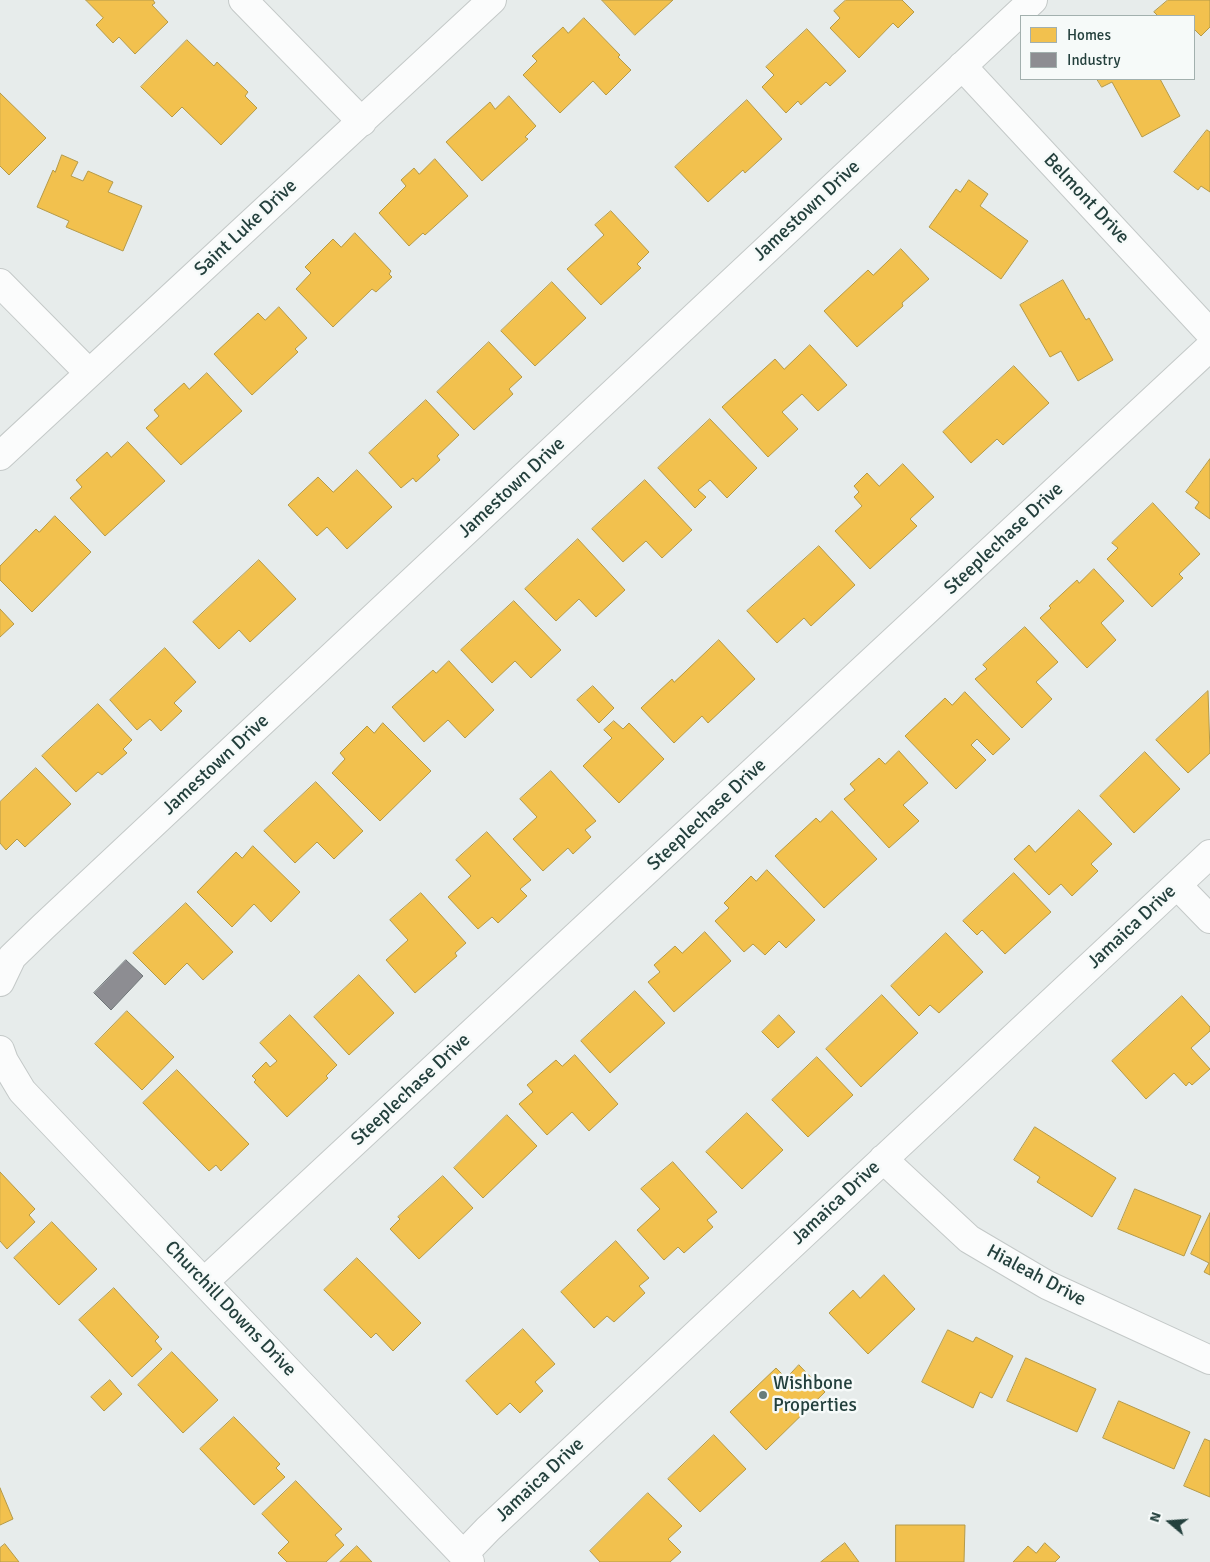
<!DOCTYPE html>
<html>
<head>
<meta charset="utf-8">
<style>
  body { margin:0 }
  #map { position:relative; width:1210px; height:1562px; overflow:hidden; background:#e7eceb; font-family:Signika,sans-serif }
  canvas { display:block }
  .legend { position:absolute; left:1020px; top:15px; width:175px; height:65px; box-sizing:border-box; background:#f6faf9; border:1px solid #a2b0ae; margin:0; padding:6px 9px; list-style:none; font-size:15px; color:#24403d }
  .legend li { display:flex; align-items:center; gap:10px; height:25px }
  .legend b { width:25px; border:1px solid #a2b0ae }
  .north { position:absolute; left:1145px; top:1497px; width:50px; height:50px; -webkit-text-stroke:4px #f6faf9; paint-order:stroke; rotate:288deg; font-size:14px; font-weight:700; line-height:20px; text-align:center; color:#24403d }
  .north::after { content:''; display:block; margin:auto; width:18px; height:22px; background:#24403d; clip-path:polygon(50% 0,100% 100%,50% 72%,0 100%) }
</style>
</head>
<body>
<div id="map">
<canvas width="1210" height="1562"></canvas>
<ul class="legend">
<li><b style="height:14px;background:#f2c14e"></b>Homes</li>
<li><b style="height:14px;background:#8d8d92"></b>Industry</li>
</ul>
<div class="north">N</div>
</div>
<script>
const ctx = document.querySelector('canvas').getContext('2d');
ctx.lineJoin = 'round';
function paint(path, color) {
  ctx.fillStyle = color;
  ctx.fill(path, 'evenodd');
}
function trace(path, color, width, dash) {
  ctx.strokeStyle = color;
  ctx.lineWidth = width;
  ctx.lineCap = dash ? 'butt' : 'round';
  ctx.setLineDash(dash || []);
  ctx.stroke(path);
}
function write(font, color, halo, rows, align = 'center') {
  ctx.font = font + ' Signika,sans-serif';
  ctx.lineWidth = 5;
  ctx.setLineDash([]);
  ctx.textBaseline = 'middle';
  ctx.strokeStyle = halo;
  ctx.fillStyle = color;
  for (const [text, x, y, turn = 0] of rows) {
    ctx.save();
    ctx.translate(x, y);
    ctx.rotate((+turn || 0) * Math.PI / 180);
    ctx.textAlign = isNaN(turn) ? turn : align;
    if (halo) ctx.strokeText(text, 0, 0);
    ctx.fillText(text, 0, 0);
    ctx.restore();
  }
}
const homes = new Path2D(`
  M 86,0 L 153,0 L 155,3 L 152,5 L 168,22 L 135,54 L 119,37 L 113,43 L 96,25 L 103,18 Z
  M 602,0 L 673,0 L 635,35 Z
  M 846,0 L 902,0 L 914,12 L 898,28 L 893,23 L 859,58 L 830,28 L 840,18 L 834,11 Z
  M 1168,0 L 1210,0 L 1210,27 L 1201,36 L 1194,29 L 1194,16 L 1158,16 L 1154,12 Z
  M 584,18 L 620,55 L 618,57 L 631,70 L 606,95 L 593,81 L 560,113 L 523,75 L 537,61 L 532,56 L 563,27 L 568,33 Z
  M 807,29 L 846,71 L 830,86 L 826,82 L 801,105 L 798,101 L 786,113 L 762,87 L 774,75 L 766,67 Z
  M 187,40 L 214,66 L 217,62 L 248,92 L 245,96 L 257,108 L 221,145 L 182,107 L 172,117 L 141,87 Z
  M 1097,79 L 1160,79 L 1180,116 L 1142,137 L 1112,82 L 1102,87 Z
  M 0,93 L 46,138 L 9,175 L 0,166 Z
  M 509,96 L 536,126 L 525,137 L 528,139 L 482,181 L 446,142 L 490,102 L 495,109 Z
  M 747,100 L 782,139 L 745,173 L 743,170 L 708,202 L 675,167 Z
  M 1207,130 L 1210,132 L 1210,192 L 1201,186 L 1198,190 L 1174,172 Z
  M 62,155 L 78,162 L 71,176 L 83,181 L 88,171 L 113,182 L 108,192 L 142,206 L 123,251 L 66,227 L 69,221 L 37,207 L 53,170 L 55,172 Z
  M 435,159 L 468,196 L 425,235 L 423,233 L 409,246 L 379,213 L 406,186 L 401,180 L 414,168 L 419,174 Z
  M 969,180 L 988,194 L 980,206 L 1028,241 L 1001,279 L 929,227 L 956,189 L 960,192 Z
  M 611,211 L 649,252 L 637,264 L 641,268 L 601,305 L 567,269 L 604,235 L 595,225 Z
  M 355,233 L 391,271 L 389,274 L 392,277 L 376,292 L 372,289 L 333,327 L 296,289 L 311,273 L 305,267 L 333,239 L 341,247 Z
  M 901,249 L 929,279 L 902,303 L 903,306 L 857,347 L 824,311 L 868,270 L 873,275 Z
  M 1063,280 L 1086,320 L 1089,318 L 1113,360 L 1078,381 L 1061,351 L 1050,357 L 1020,305 Z
  M 552,282 L 586,318 L 535,366 L 501,331 Z
  M 279,307 L 307,338 L 295,349 L 298,352 L 252,395 L 214,354 L 258,313 L 265,320 Z
  M 489,342 L 522,377 L 509,389 L 513,394 L 474,430 L 437,392 Z
  M 810,345 L 847,385 L 818,411 L 802,394 L 782,412 L 798,429 L 768,457 L 722,407 L 775,359 L 784,369 Z
  M 1014,366 L 1049,403 L 1003,445 L 997,439 L 971,463 L 943,432 Z
  M 207,373 L 242,411 L 181,465 L 146,428 L 159,416 L 154,410 L 184,383 L 189,389 Z
  M 426,400 L 459,435 L 437,456 L 440,460 L 416,482 L 413,478 L 401,488 L 369,453 Z
  M 710,419 L 757,468 L 727,498 L 710,480 L 698,490 L 706,497 L 695,508 L 658,468 Z
  M 128,442 L 165,481 L 105,536 L 70,498 L 82,487 L 76,480 L 107,452 L 111,457 Z
  M 1210,459 L 1210,519 L 1195,508 L 1199,502 L 1186,492 Z
  M 903,464 L 934,497 L 910,519 L 917,526 L 870,569 L 835,531 L 862,506 L 854,497 L 859,492 L 854,486 L 867,473 L 879,486 Z
  M 357,470 L 392,507 L 347,549 L 327,527 L 317,536 L 288,505 L 318,477 L 333,492 Z
  M 645,480 L 692,530 L 662,558 L 646,541 L 623,562 L 592,529 Z
  M 1153,503 L 1200,554 L 1179,574 L 1183,578 L 1152,607 L 1107,559 L 1118,548 L 1112,543 Z
  M 55,516 L 91,552 L 32,612 L 0,580 L 0,566 L 36,529 L 39,532 Z
  M 578,539 L 625,590 L 596,617 L 579,599 L 556,621 L 525,589 Z
  M 819,546 L 855,585 L 811,626 L 804,618 L 777,643 L 747,611 Z
  M 259,560 L 296,599 L 250,642 L 239,630 L 219,649 L 193,622 Z
  M 1094,569 L 1124,601 L 1101,623 L 1116,640 L 1087,668 L 1040,618 L 1051,608 L 1049,606 L 1077,580 L 1079,583 Z
  M 514,601 L 561,650 L 531,678 L 515,661 L 492,683 L 461,650 Z
  M 0,609 L 14,624 L 0,637 Z
  M 1025,627 L 1058,662 L 1036,682 L 1052,699 L 1022,728 L 975,679 L 987,669 L 983,665 Z
  M 719,640 L 755,679 L 708,723 L 702,716 L 674,743 L 641,708 L 672,679 L 674,682 Z
  M 165,648 L 196,682 L 174,703 L 182,711 L 161,731 L 150,719 L 137,730 L 110,700 Z
  M 449,661 L 494,710 L 465,738 L 448,720 L 424,742 L 392,707 L 433,670 L 436,673 Z
  M 593,686 L 614,708 L 599,723 L 577,700 Z
  M 1208,691 L 1210,753 L 1188,773 L 1156,740 Z
  M 965,692 L 1010,739 L 993,755 L 977,739 L 971,745 L 986,760 L 956,789 L 905,736 L 945,698 L 952,705 Z
  M 98,704 L 132,740 L 123,749 L 127,753 L 102,775 L 98,772 L 76,792 L 42,756 Z
  M 614,721 L 623,729 L 629,723 L 664,759 L 619,803 L 583,766 L 612,738 L 604,730 Z
  M 383,723 L 431,771 L 380,821 L 332,773 L 345,759 L 340,753 L 367,726 L 374,733 Z
  M 899,751 L 928,783 L 903,805 L 919,821 L 889,848 L 844,799 L 855,790 L 850,784 L 879,758 L 885,764 Z
  M 1145,752 L 1180,789 L 1134,833 L 1100,796 Z
  M 36,768 L 71,804 L 25,847 L 17,839 L 6,850 L 0,843 L 0,802 Z
  M 551,771 L 596,821 L 585,830 L 591,837 L 573,854 L 568,848 L 543,871 L 513,839 L 537,817 L 520,799 Z
  M 316,782 L 363,831 L 334,859 L 317,842 L 295,863 L 264,831 Z
  M 1079,810 L 1112,844 L 1091,864 L 1098,871 L 1072,896 L 1061,884 L 1049,895 L 1014,859 L 1029,845 L 1035,852 Z
  M 832,811 L 877,859 L 824,908 L 775,856 L 816,818 L 820,822 Z
  M 487,832 L 531,880 L 520,889 L 527,896 L 498,923 L 492,917 L 478,929 L 448,897 L 471,876 L 456,860 Z
  M 253,846 L 300,892 L 271,922 L 254,904 L 232,927 L 197,892 L 236,852 L 242,858 Z
  M 767,870 L 815,920 L 786,948 L 779,941 L 765,955 L 753,944 L 744,952 L 715,921 L 729,908 L 724,903 L 751,876 L 756,881 Z
  M 1014,873 L 1051,912 L 1005,954 L 982,930 L 977,935 L 963,921 Z
  M 421,893 L 466,943 L 455,953 L 457,956 L 415,993 L 386,960 L 408,940 L 390,920 Z
  M 186,903 L 233,952 L 203,980 L 187,963 L 165,985 L 133,953 Z
  M 705,932 L 731,961 L 674,1012 L 648,982 L 660,972 L 654,965 L 675,946 L 682,953 Z
  M 946,933 L 983,972 L 939,1013 L 930,1005 L 919,1016 L 891,986 Z
  M 359,975 L 394,1013 L 349,1055 L 314,1017 Z
  M 635,991 L 665,1023 L 610,1073 L 581,1041 Z
  M 882,995 L 918,1033 L 861,1087 L 826,1049 Z
  M 1182,996 L 1210,1027 L 1210,1031 L 1191,1048 L 1210,1069 L 1192,1085 L 1189,1082 L 1186,1086 L 1174,1073 L 1146,1099 L 1112,1061 Z
  M 127,1011 L 174,1057 L 142,1090 L 95,1044 Z
  M 290,1015 L 337,1065 L 326,1076 L 328,1078 L 287,1117 L 254,1082 L 256,1080 L 252,1076 L 266,1062 L 270,1067 L 277,1061 L 260,1043 Z
  M 779,1015 L 795,1032 L 778,1048 L 762,1032 Z
  M 575,1055 L 618,1104 L 589,1131 L 572,1112 L 547,1135 L 519,1104 L 533,1092 L 527,1085 L 556,1060 L 562,1066 Z
  M 817,1057 L 853,1095 L 808,1137 L 772,1100 Z
  M 177,1070 L 249,1144 L 221,1171 L 216,1165 L 209,1171 L 143,1103 Z
  M 747,1113 L 783,1150 L 742,1189 L 706,1152 Z
  M 507,1115 L 537,1146 L 483,1198 L 454,1168 Z
  M 1035,1127 L 1116,1178 L 1092,1217 L 1037,1182 L 1040,1177 L 1014,1160 Z
  M 673,1162 L 717,1212 L 707,1220 L 713,1227 L 684,1253 L 678,1247 L 664,1260 L 637,1230 L 660,1209 L 641,1189 Z
  M 0,1172 L 35,1209 L 29,1215 L 35,1222 L 7,1249 L 0,1241 Z
  M 443,1176 L 473,1208 L 419,1259 L 390,1229 L 400,1219 L 398,1217 Z
  M 1135,1189 L 1201,1216 L 1184,1256 L 1118,1229 Z
  M 1210,1213 L 1210,1275 L 1204,1272 L 1209,1263 L 1191,1254 Z
  M 52,1222 L 97,1269 L 59,1305 L 14,1258 Z
  M 616,1241 L 649,1278 L 639,1286 L 645,1293 L 614,1322 L 607,1316 L 594,1328 L 561,1292 Z
  M 357,1258 L 421,1323 L 393,1351 L 376,1333 L 371,1338 L 324,1290 Z
  M 884,1275 L 915,1309 L 868,1354 L 829,1313 L 853,1290 L 860,1298 Z
  M 114,1288 L 159,1337 L 155,1341 L 162,1349 L 132,1377 L 79,1320 Z
  M 523,1329 L 555,1364 L 535,1382 L 543,1391 L 520,1413 L 510,1403 L 497,1415 L 466,1381 Z
  M 948,1330 L 973,1342 L 976,1337 L 1013,1356 L 992,1398 L 980,1392 L 973,1408 L 922,1382 Z
  M 172,1352 L 218,1400 L 183,1433 L 138,1385 Z
  M 1026,1358 L 1096,1389 L 1077,1432 L 1007,1401 Z
  M 799,1365 L 825,1392 L 766,1450 L 730,1412 L 776,1368 L 786,1378 Z
  M 110,1380 L 122,1394 L 104,1411 L 91,1397 Z
  M 1119,1401 L 1190,1432 L 1174,1469 L 1103,1438 Z
  M 234,1417 L 280,1464 L 276,1468 L 285,1477 L 254,1505 L 200,1449 Z
  M 714,1435 L 746,1469 L 700,1512 L 668,1479 Z
  M 1205,1439 L 1210,1441 L 1210,1497 L 1184,1486 Z
  M 296,1481 L 342,1529 L 335,1535 L 344,1545 L 326,1562 L 287,1562 L 278,1553 L 289,1542 L 262,1514 Z
  M 0,1488 L 13,1519 L 0,1525 Z
  M 648,1493 L 682,1526 L 668,1539 L 681,1552 L 670,1562 L 600,1562 L 590,1551 Z
  M 896,1525 L 965,1525 L 964,1562 L 896,1562 Z
  M 845,1543 L 859,1562 L 821,1562 Z
  M 1045,1543 L 1060,1557 L 1055,1562 L 1013,1562 L 1028,1546 L 1036,1553 Z
  M 5,1544 L 19,1562 L 0,1562 L 0,1548 Z
  M 357,1546 L 372,1562 L 340,1562 Z`);
const industry = new Path2D(`
  M 126,960 L 143,976 L 111,1010 L 94,993 Z`);
const minor = new Path2D(`
  M 243,0 L 362,122
  M 962,66 L 1210,333
  M 0,283 L 89,373
  M 0,456 L 492,0
  M 1177,885 L 1210,919
  M 0,982 L 12,957 L 43,927 L 1033,0
  M 0,1050 L 4,1061 L 22,1091 L 470,1562
  M 883,1159 L 969,1239 L 1047,1285 L 1210,1360
  M 204,1282 L 1210,347
  M 463,1555 L 488,1529 L 1210,854`);
const markers = [
  [763,1395,5,"#687c7a"]
];
const streetNames = [
  ["Belmont Drive",1086,199,47],
  ["Jamestown Drive",807,211,-43],
  ["Saint Luke Drive",246,228,-43],
  ["Jamestown Drive",512,488,-43],
  ["Steeplechase Drive",1004,539,-43],
  ["Jamestown Drive",216,765,-43],
  ["Steeplechase Drive",707,815,-43],
  ["Jamaica Drive",1132,927,-43],
  ["Steeplechase Drive",411,1090,-43],
  ["Jamaica Drive",836,1203,-43],
  ["Hialeah Drive",1036,1276,28],
  ["Churchill Downs Drive",230,1309,46],
  ["Jamaica Drive",540,1480,-43]
];
const poiNames = [
  ["Wishbone",773,1384],
  ["Properties",773,1406]
];
paint(homes, '#f2c14e');
trace(homes, '#b49a49', 1);
paint(industry, '#8d8d92');
trace(industry, '#6e7678', 1);
trace(minor, '#c4c9c8', 30);
trace(minor, '#fbfcfc', 28);
for (const [x, y, r, color] of markers) {
  const dot = new Path2D();
  dot.arc(x, y, r, 0, 2 * Math.PI);
  ctx.fillStyle = color;
  ctx.fill(dot);
  trace(dot, '#f6faf9', 2);
}
write('19px', '#24403d', '#f6faf9', streetNames);
write('19px', '#24403d', '#f6faf9', poiNames, 'left');
</script>
</body>
</html>
